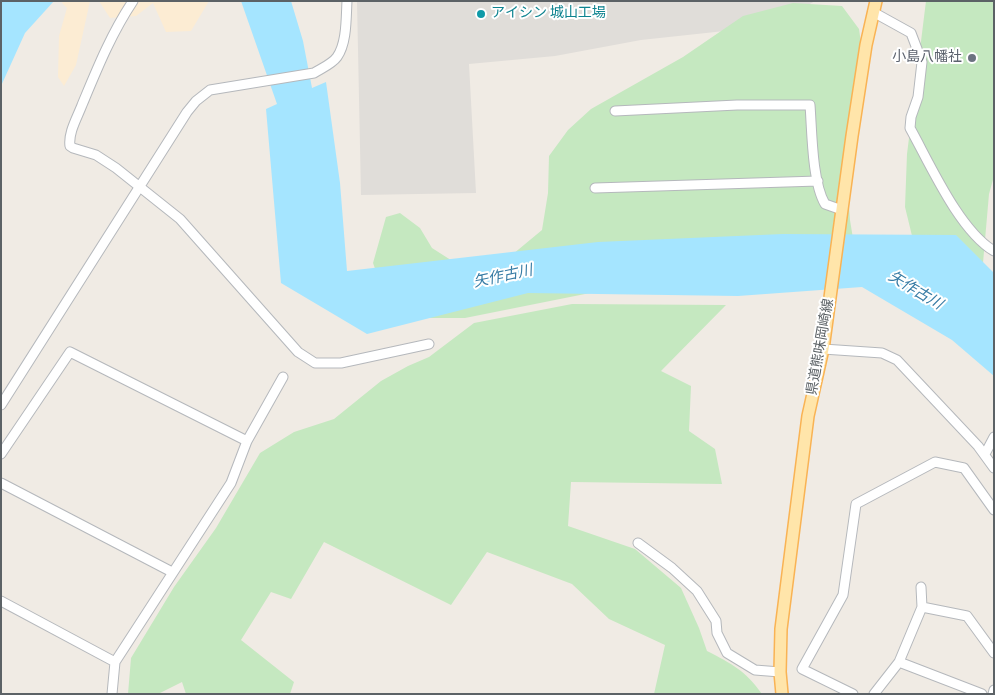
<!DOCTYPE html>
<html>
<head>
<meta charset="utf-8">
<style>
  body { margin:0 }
  #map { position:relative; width:995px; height:695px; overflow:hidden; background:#f0ebe4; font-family:"Titillium Web",sans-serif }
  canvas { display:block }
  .frame { position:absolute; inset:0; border:2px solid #5c6266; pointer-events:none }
</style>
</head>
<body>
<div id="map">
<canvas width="995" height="695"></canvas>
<div class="frame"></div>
</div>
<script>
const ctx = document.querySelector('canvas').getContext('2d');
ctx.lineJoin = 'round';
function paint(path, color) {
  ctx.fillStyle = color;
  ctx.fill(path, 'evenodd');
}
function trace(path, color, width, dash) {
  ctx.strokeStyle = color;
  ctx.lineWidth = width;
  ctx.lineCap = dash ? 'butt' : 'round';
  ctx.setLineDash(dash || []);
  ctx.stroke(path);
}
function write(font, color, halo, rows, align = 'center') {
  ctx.font = font + ' "Titillium Web","Noto Sans JP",sans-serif';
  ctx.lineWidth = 4;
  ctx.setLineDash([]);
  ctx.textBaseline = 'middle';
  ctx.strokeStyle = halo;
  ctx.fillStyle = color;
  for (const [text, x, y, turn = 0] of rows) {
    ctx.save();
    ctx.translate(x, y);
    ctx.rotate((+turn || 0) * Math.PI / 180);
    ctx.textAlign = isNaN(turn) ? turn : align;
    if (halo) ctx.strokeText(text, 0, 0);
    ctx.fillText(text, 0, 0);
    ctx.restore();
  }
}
const industrial = new Path2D(`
  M 357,1 L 815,1 L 771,26 L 641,40 L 555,56 L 469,64 L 476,193 L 361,195 Z`);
const green = new Path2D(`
  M 926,1 L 994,1 L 994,176 L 989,194 L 983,263 L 914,244 L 905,207 L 907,154 Z
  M 793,3 L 842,6 L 859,29 L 863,57 L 851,104 L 846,167 L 850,220 L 855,251 L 640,283 L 465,318 L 428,318 L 383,291 L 373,263 L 386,217 L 400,213 L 420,228 L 432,248 L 468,271 L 507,259 L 542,230 L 548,193 L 549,156 L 568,130 L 591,109 L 683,57 L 743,16 Z
  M 572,304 L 726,305 L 661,371 L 691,386 L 689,431 L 715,449 L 722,484 L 571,482 L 568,526 L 635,549 L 681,588 L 699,628 L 707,651 C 732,664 745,670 762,694 L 654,694 L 665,645 L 609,619 L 572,584 L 487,552 L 451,605 L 324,542 L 291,599 L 271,592 L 241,640 L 294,682 L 290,694 L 186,694 L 182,682 L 158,694 L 128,694 L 131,658 L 174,587 L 216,528 L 260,453 L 294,432 L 334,419 L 381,381 L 408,366 L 429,357 L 474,323 Z`);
const sand = new Path2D(`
  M 63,1 L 90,1 L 76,65 L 64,86 L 58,77 L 59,36 L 67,8 L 62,3 Z
  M 99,1 L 209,1 L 191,31 L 166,32 L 153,3 L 136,16 L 110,18 Z`);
const water = new Path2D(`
  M 1,1 L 54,1 L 25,33 L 1,86 Z
  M 241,1 L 291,1 L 303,41 L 312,88 L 326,82 L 340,183 L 347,271 L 598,242 L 783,234 L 956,235 L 994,273 L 994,376 L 952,340 L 862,287 L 738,296 L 528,293 L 367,334 L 281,283 L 266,109 L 277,104 Z`);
const minor = new Path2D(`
  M 133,1 C 111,34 97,69 82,105 C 77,118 68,133 70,146 L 73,148 L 96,155 L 116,168 L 180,219 L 298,352 L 315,363 L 341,363 L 429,344
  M 873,12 L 911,33 L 922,62 L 918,97 L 911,117 L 910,128 C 930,164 959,230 994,251
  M 615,111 L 737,105 L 810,105 C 812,131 812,182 825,204 L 842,210
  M 595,188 L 818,181
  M 823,349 L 882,353 L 897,360 L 978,446 L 994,468
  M 1,405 L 187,112 L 196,101 L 210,90 L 314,73 C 322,68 332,64 337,57 C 347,43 346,18 347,1
  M 1,454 L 70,352 L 247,441
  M 985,454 L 994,437
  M 1,483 L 172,572
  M 638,543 L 672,568 L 697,591 L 716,621 L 717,633 L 727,653 L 755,670 L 780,672
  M 1,601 L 115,662
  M 922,607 L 967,616 L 994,653
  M 899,662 L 982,694
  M 112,694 L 115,662 L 231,483 L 247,441 L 283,377
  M 853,694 L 802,669 L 843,595 L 856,504 L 935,462 L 964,468 L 994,510
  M 874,694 L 899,662 L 922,607 L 921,587
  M 993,694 L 994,690`);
const major = new Path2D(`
  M 782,694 L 780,672 L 781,629 L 808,416 L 823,349 L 852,136 L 866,45 L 876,1`);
const markers = [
  [481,14,5,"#0f9aa8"],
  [972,58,5,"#6b7280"]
];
const cultureNames = [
  ["アイシン 城山工場",491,14]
];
const worshipNames = [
  ["小島八幡社",962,58]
];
const streetNames = [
  ["県道熊味岡崎線",821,347,-80]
];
const waterNames = [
  ["矢作古川",503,277,-12],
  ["矢作古川",915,291,31]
];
paint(industrial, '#e0ddd9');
paint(green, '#c5e8c0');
paint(sand, '#fcecd3');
paint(water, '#a5e5ff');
trace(minor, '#b5b8bc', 11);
trace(major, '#f9b354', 14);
trace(minor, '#fff', 9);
trace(major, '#ffe5aa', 11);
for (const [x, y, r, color] of markers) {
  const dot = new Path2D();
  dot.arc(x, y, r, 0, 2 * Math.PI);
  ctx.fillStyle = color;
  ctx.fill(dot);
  trace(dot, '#fff', 2);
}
write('14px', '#0d838f', '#fff', cultureNames, 'left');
write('14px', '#5b616d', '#fff', worshipNames, 'right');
write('14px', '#5c6266', '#fff', streetNames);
write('italic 15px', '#377ca5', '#fff', waterNames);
</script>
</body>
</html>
